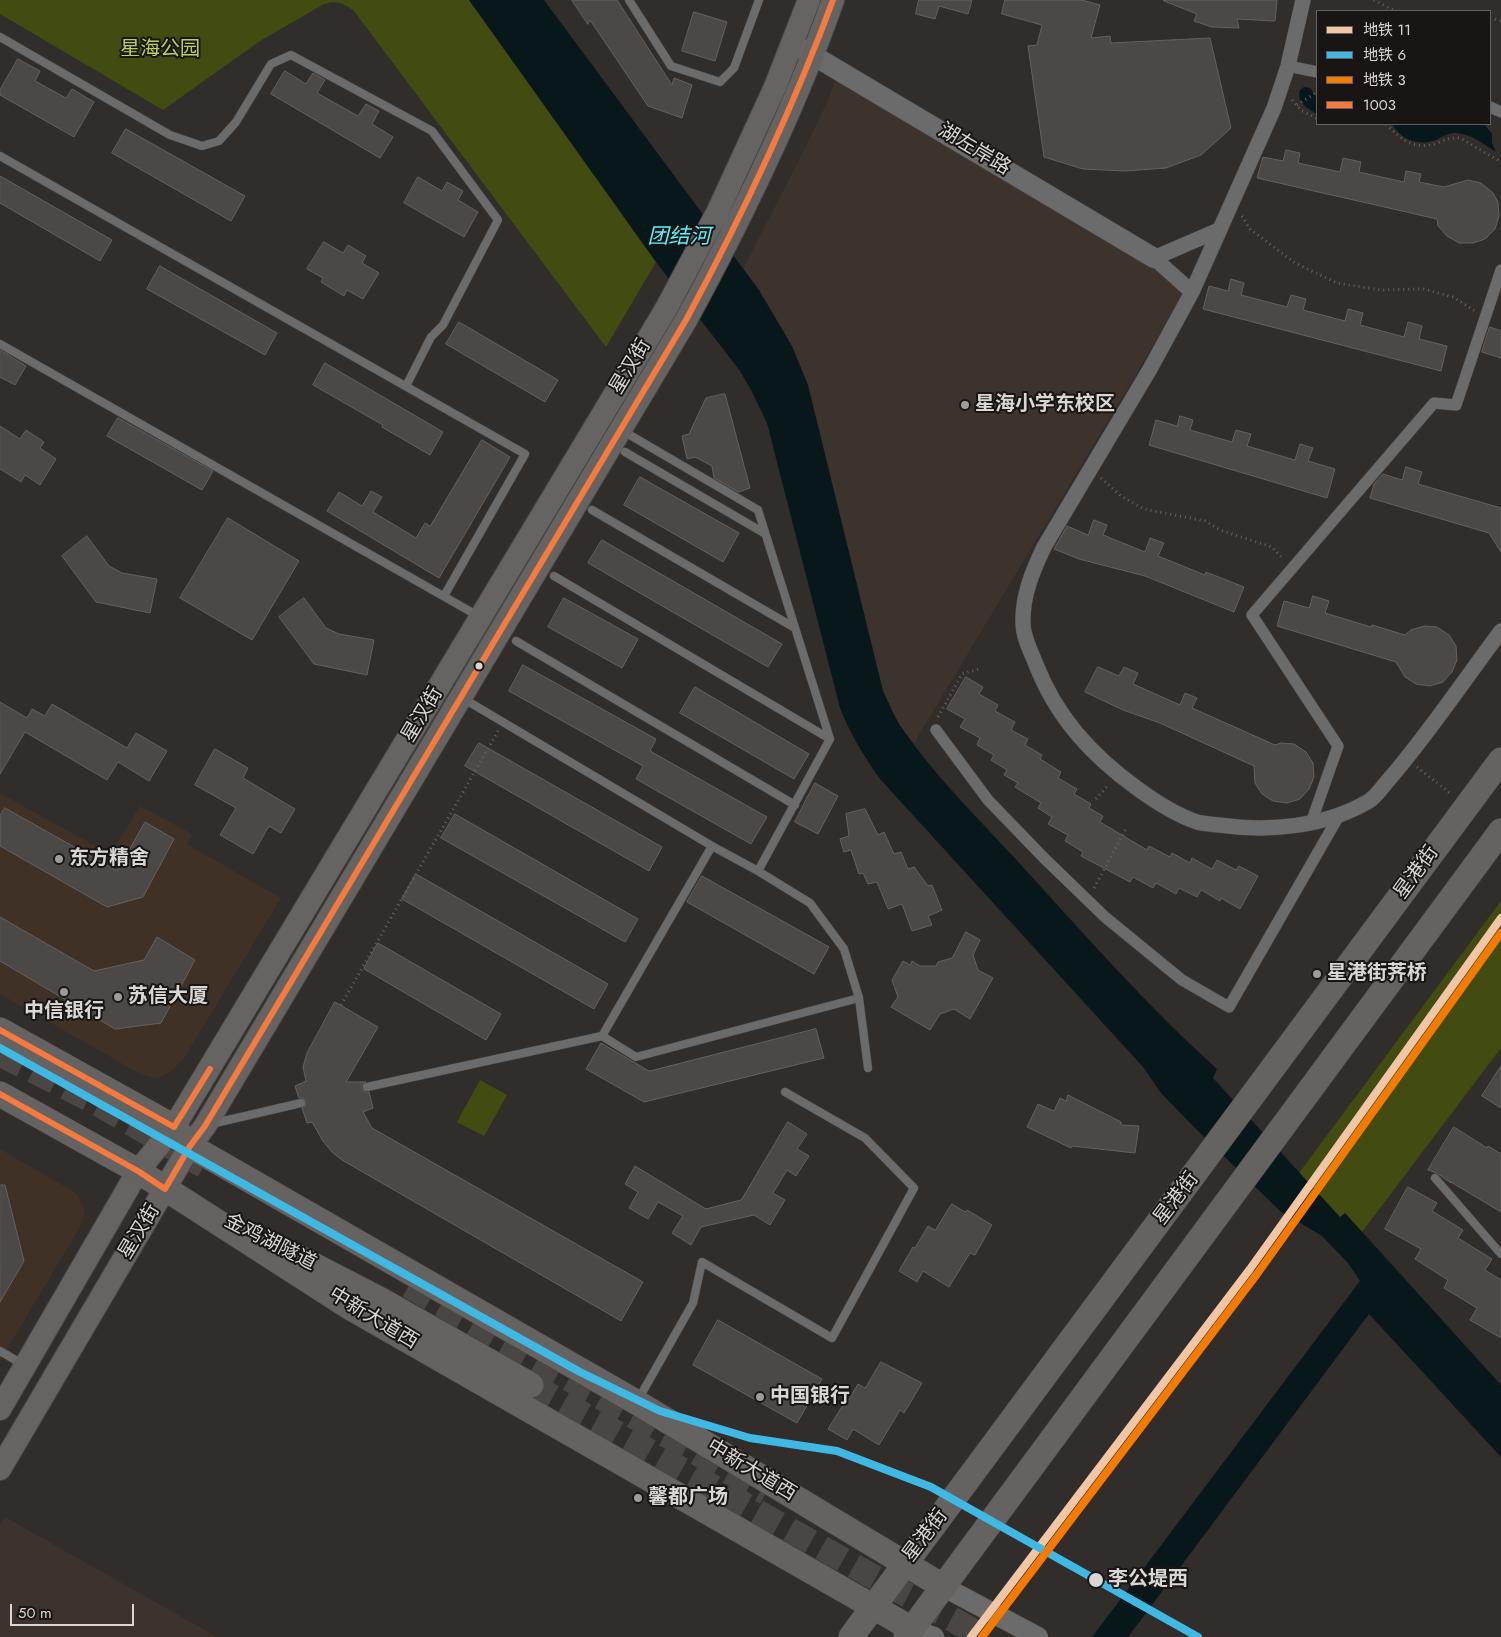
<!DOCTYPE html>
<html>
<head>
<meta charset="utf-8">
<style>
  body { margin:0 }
  #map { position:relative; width:1501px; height:1637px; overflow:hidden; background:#302d2b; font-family:Jost,"Noto Sans SC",sans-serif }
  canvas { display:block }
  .legend { position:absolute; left:1316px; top:10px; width:175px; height:115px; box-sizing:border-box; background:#181514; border:1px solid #666261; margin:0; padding:6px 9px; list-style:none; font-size:15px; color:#dad6d4 }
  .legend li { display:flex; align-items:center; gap:10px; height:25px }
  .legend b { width:25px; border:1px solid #666261 }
  .scale { position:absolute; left:10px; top:1604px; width:124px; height:22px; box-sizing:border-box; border:2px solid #dad6d4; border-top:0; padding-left:6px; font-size:15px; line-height:18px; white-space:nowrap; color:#dad6d4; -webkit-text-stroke:4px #181514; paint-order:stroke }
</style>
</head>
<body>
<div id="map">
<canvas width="1501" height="1637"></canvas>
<ul class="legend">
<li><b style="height:6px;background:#f1c6a6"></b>地铁 11</li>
<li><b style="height:6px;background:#3fb9e4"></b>地铁 6</li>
<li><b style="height:6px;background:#f57b00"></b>地铁 3</li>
<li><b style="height:6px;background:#f6793e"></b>1003</li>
</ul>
<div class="scale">50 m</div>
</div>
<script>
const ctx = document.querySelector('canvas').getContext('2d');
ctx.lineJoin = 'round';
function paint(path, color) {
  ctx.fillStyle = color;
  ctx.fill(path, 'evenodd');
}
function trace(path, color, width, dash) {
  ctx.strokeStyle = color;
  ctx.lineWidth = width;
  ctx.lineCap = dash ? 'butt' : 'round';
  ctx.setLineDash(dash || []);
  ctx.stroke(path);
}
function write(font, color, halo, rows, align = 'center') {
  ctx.font = font + ' Jost,"Noto Sans SC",sans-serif';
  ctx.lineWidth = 4;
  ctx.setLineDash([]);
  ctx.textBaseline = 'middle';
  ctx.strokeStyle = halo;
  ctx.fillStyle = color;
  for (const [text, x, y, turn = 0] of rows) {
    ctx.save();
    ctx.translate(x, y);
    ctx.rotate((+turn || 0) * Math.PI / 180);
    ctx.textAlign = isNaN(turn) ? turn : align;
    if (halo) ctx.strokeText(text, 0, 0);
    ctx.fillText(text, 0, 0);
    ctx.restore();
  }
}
const commercial = new Path2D(`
  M 0,793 L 110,854 L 140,806 L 192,834 L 187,844 L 281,898 L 183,1060 L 169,1073 L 156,1078 L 140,1074 L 0,994 Z
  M 0,1149 L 76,1193 L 85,1210 L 83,1222 L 0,1361 Z`);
const built = new Path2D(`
  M 838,72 L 1188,282 L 1153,346 L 914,743 L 900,727 L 883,691 L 808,385 L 759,290 L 743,269 L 803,152 L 828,100 Z
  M 5,1517 L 217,1637 L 0,1637 L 0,1526 Z`);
const green = new Path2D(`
  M 0,0 L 469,0 L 656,262 L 606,347 L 354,11 C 344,3 336,0 324,4 L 260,41 L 163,110 L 0,14 Z
  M 1501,901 L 1501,1048 L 1362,1232 L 1345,1214 L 1340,1218 L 1299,1173 Z
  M 480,1080 L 507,1095 L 484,1136 L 457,1122 Z`);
const water = new Path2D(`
  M 469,0 L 544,0 L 759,290 L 792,346 L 808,385 L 883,691 C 889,703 894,717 902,728 C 936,778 981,821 1022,866 C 1085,935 1147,1006 1217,1069 L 1213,1078 L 1340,1217 L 1345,1213 L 1501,1385 L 1501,1457 L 1369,1314 L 1128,1637 L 1092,1637 L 1360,1281 L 1348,1263 L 1322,1236 L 1280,1211 L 1194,1127 L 1160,1092 L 1144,1068 L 880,779 C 864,756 850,734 840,708 L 767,423 L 752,392 L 740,371 L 656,262 Z
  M 1304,87 L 1310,88 L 1317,97 L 1317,114 C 1308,108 1296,103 1300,90 Z
  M 1392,124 L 1484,124 L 1492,134 L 1492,143 L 1496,152 C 1485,145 1471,134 1457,133 C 1450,132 1442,137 1436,140 C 1424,145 1408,142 1399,133 C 1396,130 1394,127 1392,124 Z`);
const building = new Path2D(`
  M 572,0 L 617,0 L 672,85 L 674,78 L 692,85 L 682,118 L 648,106 L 590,20 L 588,24 Z
  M 919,0 L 972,0 L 968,14 L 939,6 L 935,19 L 916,14 Z
  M 1005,0 L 1082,0 L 1100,5 L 1091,38 L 1110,36 L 1111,43 L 1210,38 L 1231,128 L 1201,155 L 1166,168 L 1125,171 L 1083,169 L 1044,157 L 1028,46 L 1037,45 L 1042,25 L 1002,14 Z
  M 1164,0 L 1277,0 L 1275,21 L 1237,19 L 1239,28 L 1212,27 L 1194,21 L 1197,14 L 1164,1 Z
  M 694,12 L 727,22 L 715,61 L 682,51 Z
  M 18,59 L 40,71 L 35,81 L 66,98 L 72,89 L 94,102 L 74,137 L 0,95 L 0,90 Z
  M 285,71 L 306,84 L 313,73 L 325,80 L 317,93 L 358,116 L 366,104 L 379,111 L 372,124 L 393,137 L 380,158 L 271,94 Z
  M 126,129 L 245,196 L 231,221 L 112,153 Z
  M 1286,150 L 1300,153 L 1298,163 L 1340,172 L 1343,158 L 1361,162 L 1359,172 L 1404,182 L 1406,171 L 1421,174 L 1419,182 L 1444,187 L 1468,180 L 1481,183 L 1493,193 L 1498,202 L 1499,216 L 1495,229 L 1485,239 L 1473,243 L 1459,243 L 1447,236 L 1438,226 L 1437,219 L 1257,178 L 1263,157 L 1283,161 Z
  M 0,176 L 112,240 L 100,261 L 0,203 Z
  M 418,177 L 442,191 L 447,182 L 463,191 L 458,200 L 478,212 L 464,237 L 404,203 Z
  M 324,242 L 343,253 L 348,245 L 366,256 L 362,263 L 379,273 L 363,299 L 347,290 L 344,296 L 321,282 L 323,278 L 307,269 Z
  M 160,266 L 277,333 L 265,355 L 147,289 Z
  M 1231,279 L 1244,283 L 1241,295 L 1287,307 L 1291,295 L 1306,299 L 1303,310 L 1345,321 L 1348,309 L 1363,313 L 1360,325 L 1404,337 L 1408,322 L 1422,326 L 1419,339 L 1447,346 L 1441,371 L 1203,309 L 1209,286 L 1228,291 Z
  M 459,322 L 558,380 L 545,402 L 446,344 Z
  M 1490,327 L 1501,331 L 1501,358 L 1482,352 Z
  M 0,350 L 26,366 L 15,385 L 0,377 Z
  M 325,363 L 443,432 L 430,455 L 382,427 L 383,425 L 313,385 Z
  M 725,394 L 750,488 L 738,492 L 714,478 L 712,466 L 695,457 L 687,459 L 682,436 L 689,434 L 706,398 Z
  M 1180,416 L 1193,420 L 1190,430 L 1232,442 L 1236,430 L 1251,434 L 1247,446 L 1295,460 L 1300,444 L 1313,448 L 1308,461 L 1335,469 L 1327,498 L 1149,445 L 1156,420 L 1177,426 Z
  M 118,418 L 213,471 L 202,490 L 107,436 Z
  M 0,426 L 20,439 L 26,430 L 44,442 L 40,448 L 56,459 L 40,485 L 25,475 L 21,482 L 0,469 Z
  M 482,440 L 510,457 L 439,578 L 327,511 L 339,492 L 362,506 L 371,491 L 382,497 L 373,512 L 416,538 L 425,523 L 430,526 Z
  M 1406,467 L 1422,472 L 1418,484 L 1501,508 L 1501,552 L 1489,533 L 1370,498 L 1374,484 L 1383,474 L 1402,480 Z
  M 640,477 L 739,533 L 723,562 L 624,505 Z
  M 228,518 L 299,561 L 252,640 L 180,598 Z
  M 1094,520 L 1107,525 L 1103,535 L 1145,552 L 1150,538 L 1164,543 L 1158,556 L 1205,575 L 1206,572 L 1244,587 L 1234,612 L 1145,576 L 1079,559 L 1054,549 L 1067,526 L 1088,535 Z
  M 87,536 L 109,566 L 122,573 L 157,579 L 150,613 L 96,602 L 62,556 Z
  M 602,540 L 782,644 L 768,667 L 588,563 Z
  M 1313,596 L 1329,601 L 1325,613 L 1371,627 L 1372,625 L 1405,635 L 1411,630 L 1424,626 L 1437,627 L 1449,635 L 1456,646 L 1457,660 L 1452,672 L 1443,682 L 1430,686 L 1416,684 L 1405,677 L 1396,662 L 1277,626 L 1284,601 L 1309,608 Z
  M 304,598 L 326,628 L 339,634 L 374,640 L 367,675 L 314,664 L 279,617 Z
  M 564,598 L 638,639 L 622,668 L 548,627 Z
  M 523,665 L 656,739 L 650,751 L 767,817 L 751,844 L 636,779 L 643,766 L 509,691 Z
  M 1098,667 L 1119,676 L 1124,667 L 1138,673 L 1133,684 L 1180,705 L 1185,693 L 1197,698 L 1192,708 L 1275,745 L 1281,743 L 1294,744 L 1306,752 L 1313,763 L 1314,777 L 1309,789 L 1300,799 L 1287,803 L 1273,801 L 1262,794 L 1255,783 L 1254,766 L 1160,723 L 1123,710 L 1085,692 Z
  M 966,677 L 983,687 L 979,694 L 998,705 L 995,711 L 1015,722 L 1011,730 L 1028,739 L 1025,745 L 1042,755 L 1040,759 L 1061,772 L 1058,778 L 1077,789 L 1074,794 L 1091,804 L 1089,808 L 1103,816 L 1100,822 L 1147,850 L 1149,846 L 1170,857 L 1172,853 L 1190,863 L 1192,858 L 1212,869 L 1217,860 L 1236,870 L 1239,866 L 1258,876 L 1240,909 L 1221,898 L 1220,901 L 1201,890 L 1197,897 L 1179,888 L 1176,894 L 1156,883 L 1153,888 L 1133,877 L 1130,882 L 1081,856 L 1083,852 L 1065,841 L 1068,835 L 1048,824 L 1052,817 L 1038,808 L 1041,803 L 1015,787 L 1018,783 L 1004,775 L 1007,770 L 991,760 L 994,755 L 977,745 L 980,738 L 960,727 L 965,719 L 947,709 Z
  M 695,687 L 809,754 L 794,779 L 680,713 Z
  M 0,702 L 27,718 L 32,709 L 45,716 L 52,704 L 127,748 L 136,733 L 167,751 L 149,781 L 118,762 L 107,780 L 25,732 L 0,774 Z
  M 479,743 L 662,847 L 649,871 L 465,766 Z
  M 215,749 L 248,768 L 243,778 L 295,809 L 281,833 L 269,826 L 253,854 L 220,835 L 236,808 L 195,785 Z
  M 815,783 L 838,796 L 818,834 L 795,822 Z
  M 5,808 L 117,871 L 145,822 L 174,839 L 143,897 L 107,907 L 0,846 L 0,816 Z
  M 865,809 L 878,835 L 884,832 L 894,854 L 901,852 L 908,869 L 914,867 L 928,886 L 932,885 L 942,910 L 928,916 L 932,925 L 912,931 L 902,904 L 888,909 L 877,882 L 868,884 L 863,873 L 859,874 L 851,850 L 844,852 L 840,839 L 849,836 L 846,814 Z
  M 455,814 L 638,919 L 625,942 L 441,838 Z
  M 416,874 L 608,984 L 594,1009 L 402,899 Z
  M 702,876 L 829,947 L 814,974 L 687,902 Z
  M 0,917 L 94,971 L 144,960 L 157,937 L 195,960 L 161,1023 L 115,1029 L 0,961 Z
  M 966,932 L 980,940 L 973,955 L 978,970 L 993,978 L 970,1019 L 954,1009 L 940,1014 L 930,1030 L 891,1007 L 898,997 L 892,980 L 903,961 L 910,965 L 912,961 L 920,966 L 936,966 L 938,962 L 952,958 Z
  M 378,943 L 501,1014 L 486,1040 L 364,969 Z
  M 335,1002 L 378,1027 L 346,1082 L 366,1082 L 362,1085 L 362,1089 L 365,1092 L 369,1092 L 373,1108 L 363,1112 L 372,1128 L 643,1282 L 621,1321 L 342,1160 L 332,1152 L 323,1141 L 312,1122 L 307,1123 L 302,1108 L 306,1105 L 306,1101 L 303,1098 L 299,1098 L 295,1086 L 306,1081 L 303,1067 L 307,1053 Z
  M 816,1029 L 824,1058 L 644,1102 L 586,1069 L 601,1043 L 649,1071 Z
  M 1501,1066 L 1501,1108 L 1482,1096 Z
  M 1068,1095 L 1121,1122 L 1121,1125 L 1139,1126 L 1135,1153 L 1072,1146 L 1071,1148 L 1027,1127 L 1038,1104 L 1054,1111 L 1060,1098 L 1066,1101 Z
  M 788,1122 L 807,1134 L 797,1149 L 809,1156 L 796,1176 L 787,1170 L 773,1193 L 785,1200 L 770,1225 L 754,1215 L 701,1227 L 691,1245 L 672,1233 L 683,1216 L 658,1202 L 648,1219 L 629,1208 L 638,1192 L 625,1184 L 635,1166 L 706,1209 L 741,1200 Z
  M 1454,1127 L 1487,1148 L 1488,1146 L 1501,1154 L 1501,1212 L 1451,1182 L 1451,1183 L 1437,1173 L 1428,1170 Z
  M 0,1185 L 5,1185 L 24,1261 L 0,1302 Z
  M 1408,1187 L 1437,1203 L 1432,1211 L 1463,1230 L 1458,1238 L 1492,1259 L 1485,1270 L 1501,1280 L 1501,1338 L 1470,1320 L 1477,1308 L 1444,1288 L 1448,1280 L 1415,1259 L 1421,1249 L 1385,1229 Z
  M 952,1204 L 965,1212 L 967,1210 L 992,1225 L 975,1255 L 970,1253 L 949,1287 L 923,1271 L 917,1282 L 899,1271 L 913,1247 L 915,1248 L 928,1226 L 935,1230 Z
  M 718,1320 L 822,1379 L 797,1423 L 693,1365 Z
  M 881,1362 L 922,1383 L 904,1413 L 900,1410 L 879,1445 L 853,1429 L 847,1440 L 828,1429 L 843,1405 L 845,1406 L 858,1384 L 865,1388 Z`);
const primaryTunnel = new Path2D(`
  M 0,1054 L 97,1103 L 204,1166
  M 409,1286 L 766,1493
  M 531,1385 L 872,1576 L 985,1637`);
const path = new Path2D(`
  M 1374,0 L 1395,11
  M 1490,18 L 1501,21
  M 1292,100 L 1302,111 L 1317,118
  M 1297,105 L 1317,92
  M 1386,124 C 1401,139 1414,151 1437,143 C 1445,140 1451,137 1460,138 L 1501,162
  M 1242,216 L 1250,229 L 1295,263 L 1337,283 L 1381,290 L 1424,289 L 1453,297 L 1475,311
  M 1101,478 L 1121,496 L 1144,509 L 1205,521 L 1220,530 L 1272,547 L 1283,559
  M 938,717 L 962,674 L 979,669
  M 1417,767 L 1451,794
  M 1096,799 L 1109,784
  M 1094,888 L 1127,827
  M 341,1005 L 498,731`);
const service = new Path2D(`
  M 629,0 L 671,66 L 720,82 L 734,68 L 759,0
  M 0,37 L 170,135 L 202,146 L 219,141 L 236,122 L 271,64 L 291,55 L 432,131 L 498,220 L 443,325 L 431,337 L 406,386
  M 0,156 L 525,454 L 444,596
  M 0,344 L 480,617
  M 623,431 L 758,510 L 830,739 L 758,871 L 712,846
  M 625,452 L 764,533
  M 592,510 L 795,628
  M 554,576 L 830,739
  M 516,641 L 795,805
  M 464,699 L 712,846 L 602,1036
  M 758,871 L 810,903 L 844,949 L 859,998 L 868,1068
  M 367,1087 L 602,1036 L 636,1057 L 859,998
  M 211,1124 L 301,1103
  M 1435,1178 L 1501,1254
  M 0,1351 L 24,1365
  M 638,1400 L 693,1303 L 702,1262 L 832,1338 L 914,1188 L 865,1138 L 785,1092`);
const pedestrian = new Path2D(`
  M 1288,66 L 1317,72
  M 1490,107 L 1501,112
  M 936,730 L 988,800 L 1044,858 L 1105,917 L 1182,980 L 1229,1007 L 1340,814
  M 1311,823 L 1338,746 L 1252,615 L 1434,403 L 1456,405 L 1501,270`);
const minor = new Path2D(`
  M 1303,0 L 1288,66 L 1274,108 L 1192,292 L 1150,369 L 1044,547 C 1033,570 1022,596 1023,623 C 1023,636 1030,650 1035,662 C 1056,717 1091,755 1138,789 C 1156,802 1176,815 1197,822 C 1204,824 1212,824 1219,825 C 1269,832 1325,827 1369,801 C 1378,795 1385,783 1392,776 C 1431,730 1465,679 1501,631
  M 1192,292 L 1154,258 L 1219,230`);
const tertiary = new Path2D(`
  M 799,47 L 1154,258
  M 944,1587 L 1038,1637
  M 912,1629 L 934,1637`);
const secondary = new Path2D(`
  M 0,1409 L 138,1171 L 174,1127 L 666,309 L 718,211 L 775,87 L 809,0
  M 0,1469 L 190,1146 L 205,1126 L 686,320 C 742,217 794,111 833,0`);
const primary = new Path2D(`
  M 0,1030 L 174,1127 L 190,1146 L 636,1402 L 944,1587
  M 0,1094 L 138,1171 L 351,1308 L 912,1629
  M 296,1256 L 383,1301 L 531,1385
  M 851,1637 L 1501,760
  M 906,1637 L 1501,831`);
const bus1 = new Path2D(`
  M 0,1030 L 174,1127 L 210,1069
  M 0,1094 L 138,1171 L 165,1189 L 190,1146 L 205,1126 L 686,320 C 742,216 792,111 833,0`);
const metro1 = new Path2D(`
  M 971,1637 L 1250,1269 L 1501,918`);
const metro2 = new Path2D(`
  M 0,1048 L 580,1372 L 660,1411 L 750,1438 L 837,1451 L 931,1487 L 1198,1637`);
const metro3 = new Path2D(`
  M 982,1637 L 1257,1274 L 1501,933`);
const markers = [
  [965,405,5,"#9e9b99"],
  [479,666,4.5,"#dad6d4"],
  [59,859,5,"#9e9b99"],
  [1317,974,5,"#9e9b99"],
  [64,992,5,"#9e9b99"],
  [118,997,5,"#9e9b99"],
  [760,1397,5,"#9e9b99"],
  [638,1498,5,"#9e9b99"],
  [1096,1580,8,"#dad6d4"]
];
const parkNames = [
  ["星海公园",160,50]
];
const streetNames = [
  ["湖左岸路",974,150,31],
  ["星汉街",631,367,-59],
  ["星汉街",423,715,-59],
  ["星港街",1417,873,-54],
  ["星港街",1177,1199,-53],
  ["星汉街",140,1232,-59],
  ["金鸡湖隧道",270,1243,27],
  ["中新大道西",373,1319,31],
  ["中新大道西",751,1471,31],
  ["星港街",926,1536,-53]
];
const poiNames = [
  ["星海小学东校区",975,405],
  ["东方精舍",69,859],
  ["星港街荠桥",1327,974],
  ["苏信大厦",128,997],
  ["中信银行",64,1012,"center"],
  ["中国银行",770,1397],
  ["馨都广场",648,1498]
];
const stopNames = [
  ["李公堤西",1108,1580]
];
const waterNames = [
  ["团结河",679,238]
];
paint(commercial, '#3f3126');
paint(built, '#3d332d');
paint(green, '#424c11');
paint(water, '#08181a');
paint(building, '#4b4846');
trace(building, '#646160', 1);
trace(primaryTunnel, '#4a4644', 25, [25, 12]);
trace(service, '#4a4847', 9);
trace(pedestrian, '#4a4847', 12);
trace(minor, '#4a4847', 16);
trace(tertiary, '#4a4847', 21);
trace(secondary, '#4a4847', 24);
trace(primary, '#4a4847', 26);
trace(path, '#646361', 3, [1, 4]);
trace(service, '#6c6b6b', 8);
trace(pedestrian, '#6c6b6b', 11);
trace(minor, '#6c6b6b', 15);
trace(tertiary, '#6c6b6b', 20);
trace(secondary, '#666462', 22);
trace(primary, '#656361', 25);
trace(bus1, '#f6793e', 6);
trace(metro1, '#f1c6a6', 8);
trace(metro2, '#3fb9e4', 8);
trace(metro3, '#f57b00', 8);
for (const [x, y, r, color] of markers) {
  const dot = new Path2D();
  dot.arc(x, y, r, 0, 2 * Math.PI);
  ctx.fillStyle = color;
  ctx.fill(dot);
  trace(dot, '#181514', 2);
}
write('20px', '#b9d354', '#181514', parkNames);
write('20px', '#dad6d4', '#181514', streetNames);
write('bold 20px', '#dad6d4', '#181514', poiNames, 'left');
write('bold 20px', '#dad6d4', '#181514', stopNames, 'left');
write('italic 21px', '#5eeffd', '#181514', waterNames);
</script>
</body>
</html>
